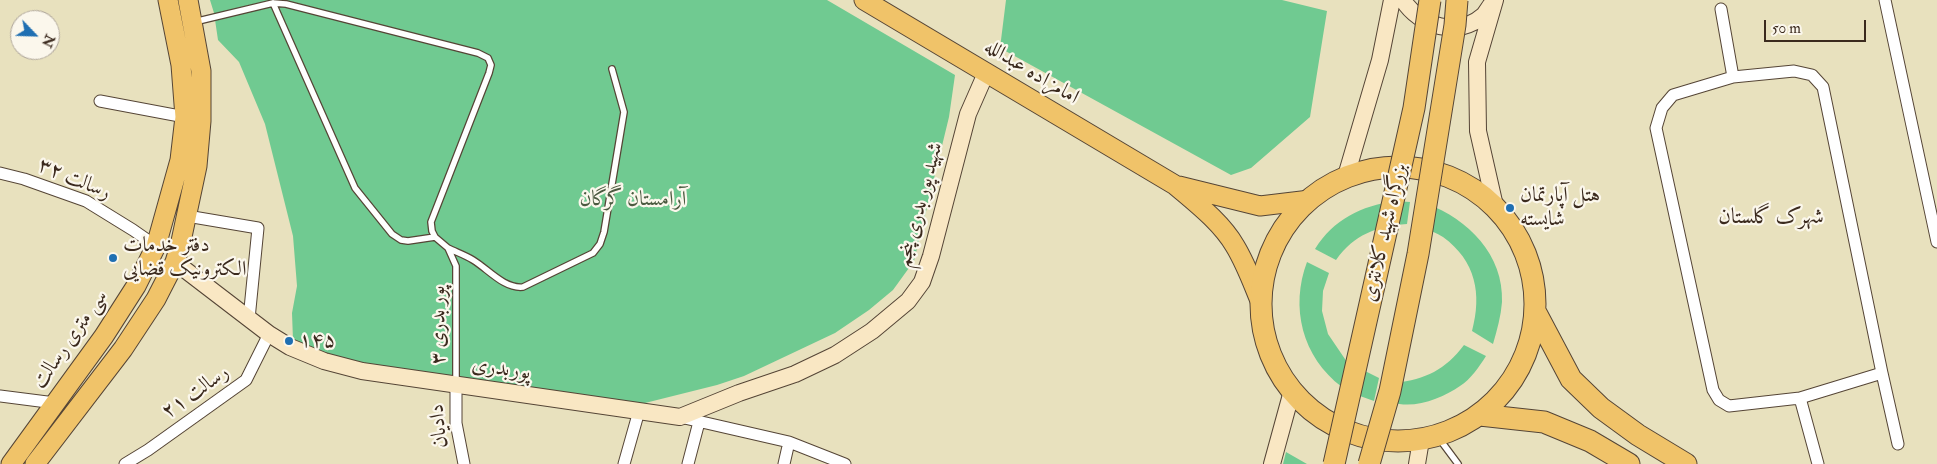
<!DOCTYPE html>
<html>
<head>
<meta charset="utf-8">
<style>
  body { margin:0 }
  #map { position:relative; width:1937px; height:464px; overflow:hidden; background:#e8e1be; font-family:"IM FELL Double Pica",serif }
  canvas { display:block }
  .north { position:absolute; left:10px; top:10px; width:50px; height:50px; box-sizing:border-box; background:#fbf7ec; border:1px solid #aea59a; border-radius:50%; rotate:114deg; font-size:14px; font-weight:700; line-height:20px; text-align:center; color:#3b2a1e }
  .north::after { content:''; display:block; margin:auto; width:18px; height:22px; background:#1f6fb2; clip-path:polygon(50% 0,100% 100%,50% 72%,0 100%) }
  .scale { position:absolute; left:1764px; top:20px; width:102px; height:22px; box-sizing:border-box; border:2px solid #3b2a1e; border-top:0; padding-left:6px; font-size:15px; line-height:18px; white-space:nowrap; color:#3b2a1e; -webkit-text-stroke:4px #fbf7ec; paint-order:stroke }
</style>
</head>
<body>
<div id="map">
<canvas width="1937" height="464"></canvas>
<div class="north">N</div>
<div class="scale">50 m</div>
</div>
<script>
const ctx = document.querySelector('canvas').getContext('2d');
ctx.lineJoin = 'round';
function paint(path, color) {
  ctx.fillStyle = color;
  ctx.fill(path, 'evenodd');
}
function trace(path, color, width, dash) {
  ctx.strokeStyle = color;
  ctx.lineWidth = width;
  ctx.lineCap = dash ? 'butt' : 'round';
  ctx.setLineDash(dash || []);
  ctx.stroke(path);
}
function write(font, color, halo, rows, align = 'center') {
  ctx.font = font + ' "IM FELL Double Pica",Amiri,serif';
  ctx.lineWidth = 4.5;
  ctx.setLineDash([]);
  ctx.textBaseline = 'middle';
  ctx.strokeStyle = halo;
  ctx.fillStyle = color;
  for (const [text, x, y, turn = 0] of rows) {
    ctx.save();
    ctx.translate(x, y);
    ctx.rotate((+turn || 0) * Math.PI / 180);
    ctx.textAlign = isNaN(turn) ? turn : align;
    if (halo) ctx.strokeText(text, 0, 0);
    ctx.fillText(text, 0, 0);
    ctx.restore();
  }
}
const green = new Path2D(`
  M 210,0 L 827,0 L 955,75 L 949,117 L 914,261 L 893,290 L 869,310 L 835,333 L 744,376 L 717,385 L 641,404 L 356,362 L 321,354 L 293,340 L 292,313 L 297,286 L 293,236 L 265,124 L 239,62 L 218,40 L 214,13 Z
  M 1006,0 L 1282,0 L 1327,11 L 1310,117 L 1251,168 L 1231,175 L 1000,48 Z
  M 1395,201 L 1410,202 L 1407,224 C 1375,227 1355,234 1336,260 L 1315,249 C 1334,219 1361,206 1395,201 Z
  M 1427,204 C 1468,219 1504,255 1502,302 C 1501,316 1497,330 1493,344 L 1472,331 C 1482,294 1476,261 1443,237 C 1437,233 1429,230 1422,227 Z
  M 1307,262 L 1329,273 L 1323,291 L 1322,311 L 1328,334 L 1347,362 L 1379,378 L 1374,401 C 1363,397 1351,393 1342,387 C 1302,357 1290,307 1307,262 Z
  M 1464,345 L 1486,356 C 1479,367 1471,379 1460,386 C 1443,398 1413,410 1392,402 L 1395,383 C 1426,379 1445,370 1464,345 Z
  M 1286,452 L 1307,464 L 1283,464 Z`);
const lane = new Path2D(`
  M 273,3 L 355,188 L 392,234 L 401,240 L 408,241 L 435,237
  M 194,22 L 273,3 L 286,4 L 478,53 L 488,58 L 491,65 L 489,73 L 431,222 L 432,231 L 435,237 L 448,248 L 456,266 L 456,383
  M 448,248 C 456,252 465,255 473,260 C 488,269 504,289 523,287 L 593,253 L 600,244 L 604,232 L 624,112 L 612,69
  M 1438,437 L 1458,464`);
const street = new Path2D(`
  M 1885,0 L 1937,242
  M 1721,9 L 1733,77
  M 1794,71 L 1812,75 L 1823,87 L 1882,373 L 1800,398 L 1729,406 L 1719,400 L 1713,390 L 1656,128 L 1662,108 L 1673,95 L 1733,77 Z
  M 100,101 L 185,117
  M 0,173 L 24,179 L 86,201 L 133,230 L 156,246
  M 187,216 L 258,228 L 249,319
  M 1882,373 L 1898,444
  M 456,385 L 456,423 L 464,464
  M 0,396 L 55,403
  M 1800,398 L 1818,464
  M 680,417 L 789,442 L 845,464
  M 125,464 L 148,450 L 246,380 L 269,334
  M 624,464 L 639,411
  M 688,464 L 699,422
  M 784,464 L 789,442`);
const secondary = new Path2D(`
  M 1403,0 C 1420,27 1458,38 1484,15 C 1487,11 1490,6 1493,2
  M 1346,176 L 1380,60 L 1392,0
  M 1495,206 L 1478,131 L 1477,62 L 1495,0
  M 175,262 L 269,334 L 290,347 L 324,361 L 362,371 L 680,417 L 739,393 L 795,374 L 835,355 L 872,331 L 908,301 L 922,282 L 931,256 L 968,114 L 986,73
  M 1272,464 L 1292,391
  M 1417,464 L 1421,440`);
const primary = new Path2D(`
  M 864,0 L 1175,185 C 1196,203 1221,222 1235,246 C 1246,264 1253,284 1261,303
  M 1179,186 L 1260,206 L 1310,200
  M 11,464 L 104,336 L 136,286 L 156,246 L 180,160 L 185,117 L 181,65 L 168,0
  M 35,464 L 123,349 L 156,299 L 175,262 L 180,246 L 197,166 L 201,121 L 201,71 L 188,0`);
const highway = new Path2D(`
  M1261 304a137 137 0 1 1 274 0a137 137 0 1 1-274 0Z
  M 1536,313 L 1571,379 L 1601,408 L 1638,435 L 1686,464
  M 1480,415 L 1544,422 L 1590,441 L 1629,464`);
const highwayBridge = new Path2D(`
  M 1334,464 L 1414,108 L 1430,0
  M 1369,464 L 1390,391 L 1418,254 L 1455,25 L 1457,0`);
const markers = [
  [1510,208,5,"#1f6fb2"],
  [113,258,5,"#1f6fb2"],
  [289,341,5,"#1f6fb2"]
];
const streetNames = [
  ["امامزاده عبدالله",1031,73,31],
  ["۳۲ رسالت",74,180,23],
  ["شهید پور بدری پنجم",921,205,-75],
  ["بزرگراه شهید کلانتری",1386,233,-77],
  ["پور بدری ۳",439,325,-90],
  ["سی متری رسالت",71,340,-55],
  ["پوربدری",501,370,8],
  ["۲۱ رسالت",196,393,-35],
  ["دادیان",440,426,-96]
];
const poiNames = [
  ["هتل آپارتمان",1520,196],
  ["شایسته",1520,220],
  ["دفتر خدمات",123,246],
  ["الکترونیک قضایی",123,270],
  ["۱۴۵",299,341]
];
const parkNames = [
  ["آرامستان گرگان",633,200]
];
const neighbourhoodNames = [
  ["شهرک گلستان",1771,218]
];
paint(green, '#70ca91');
trace(lane, '#554536', 8);
trace(street, '#554536', 13);
trace(secondary, '#554536', 18);
trace(primary, '#554536', 21);
trace(highway, '#554536', 23);
trace(lane, '#fff', 5.5);
trace(street, '#fff', 11);
trace(secondary, '#f9e7c3', 16);
trace(primary, '#f0c369', 19);
trace(highway, '#f0c369', 21);
trace(highwayBridge, '#554536', 23, []);
trace(highwayBridge, '#f0c369', 21);
for (const [x, y, r, color] of markers) {
  const dot = new Path2D();
  dot.arc(x, y, r, 0, 2 * Math.PI);
  ctx.fillStyle = color;
  ctx.fill(dot);
  trace(dot, '#fbf7ec', 2);
}
write('21px', '#3b2a1e', '#fbf7ec', streetNames);
write('21px', '#3b2a1e', '#fbf7ec', poiNames, 'left');
write('21px', '#4b5a40', '#fbf7ec', parkNames);
write('22px', '#3b2a1e', '#fbf7ec', neighbourhoodNames);
</script>
</body>
</html>
